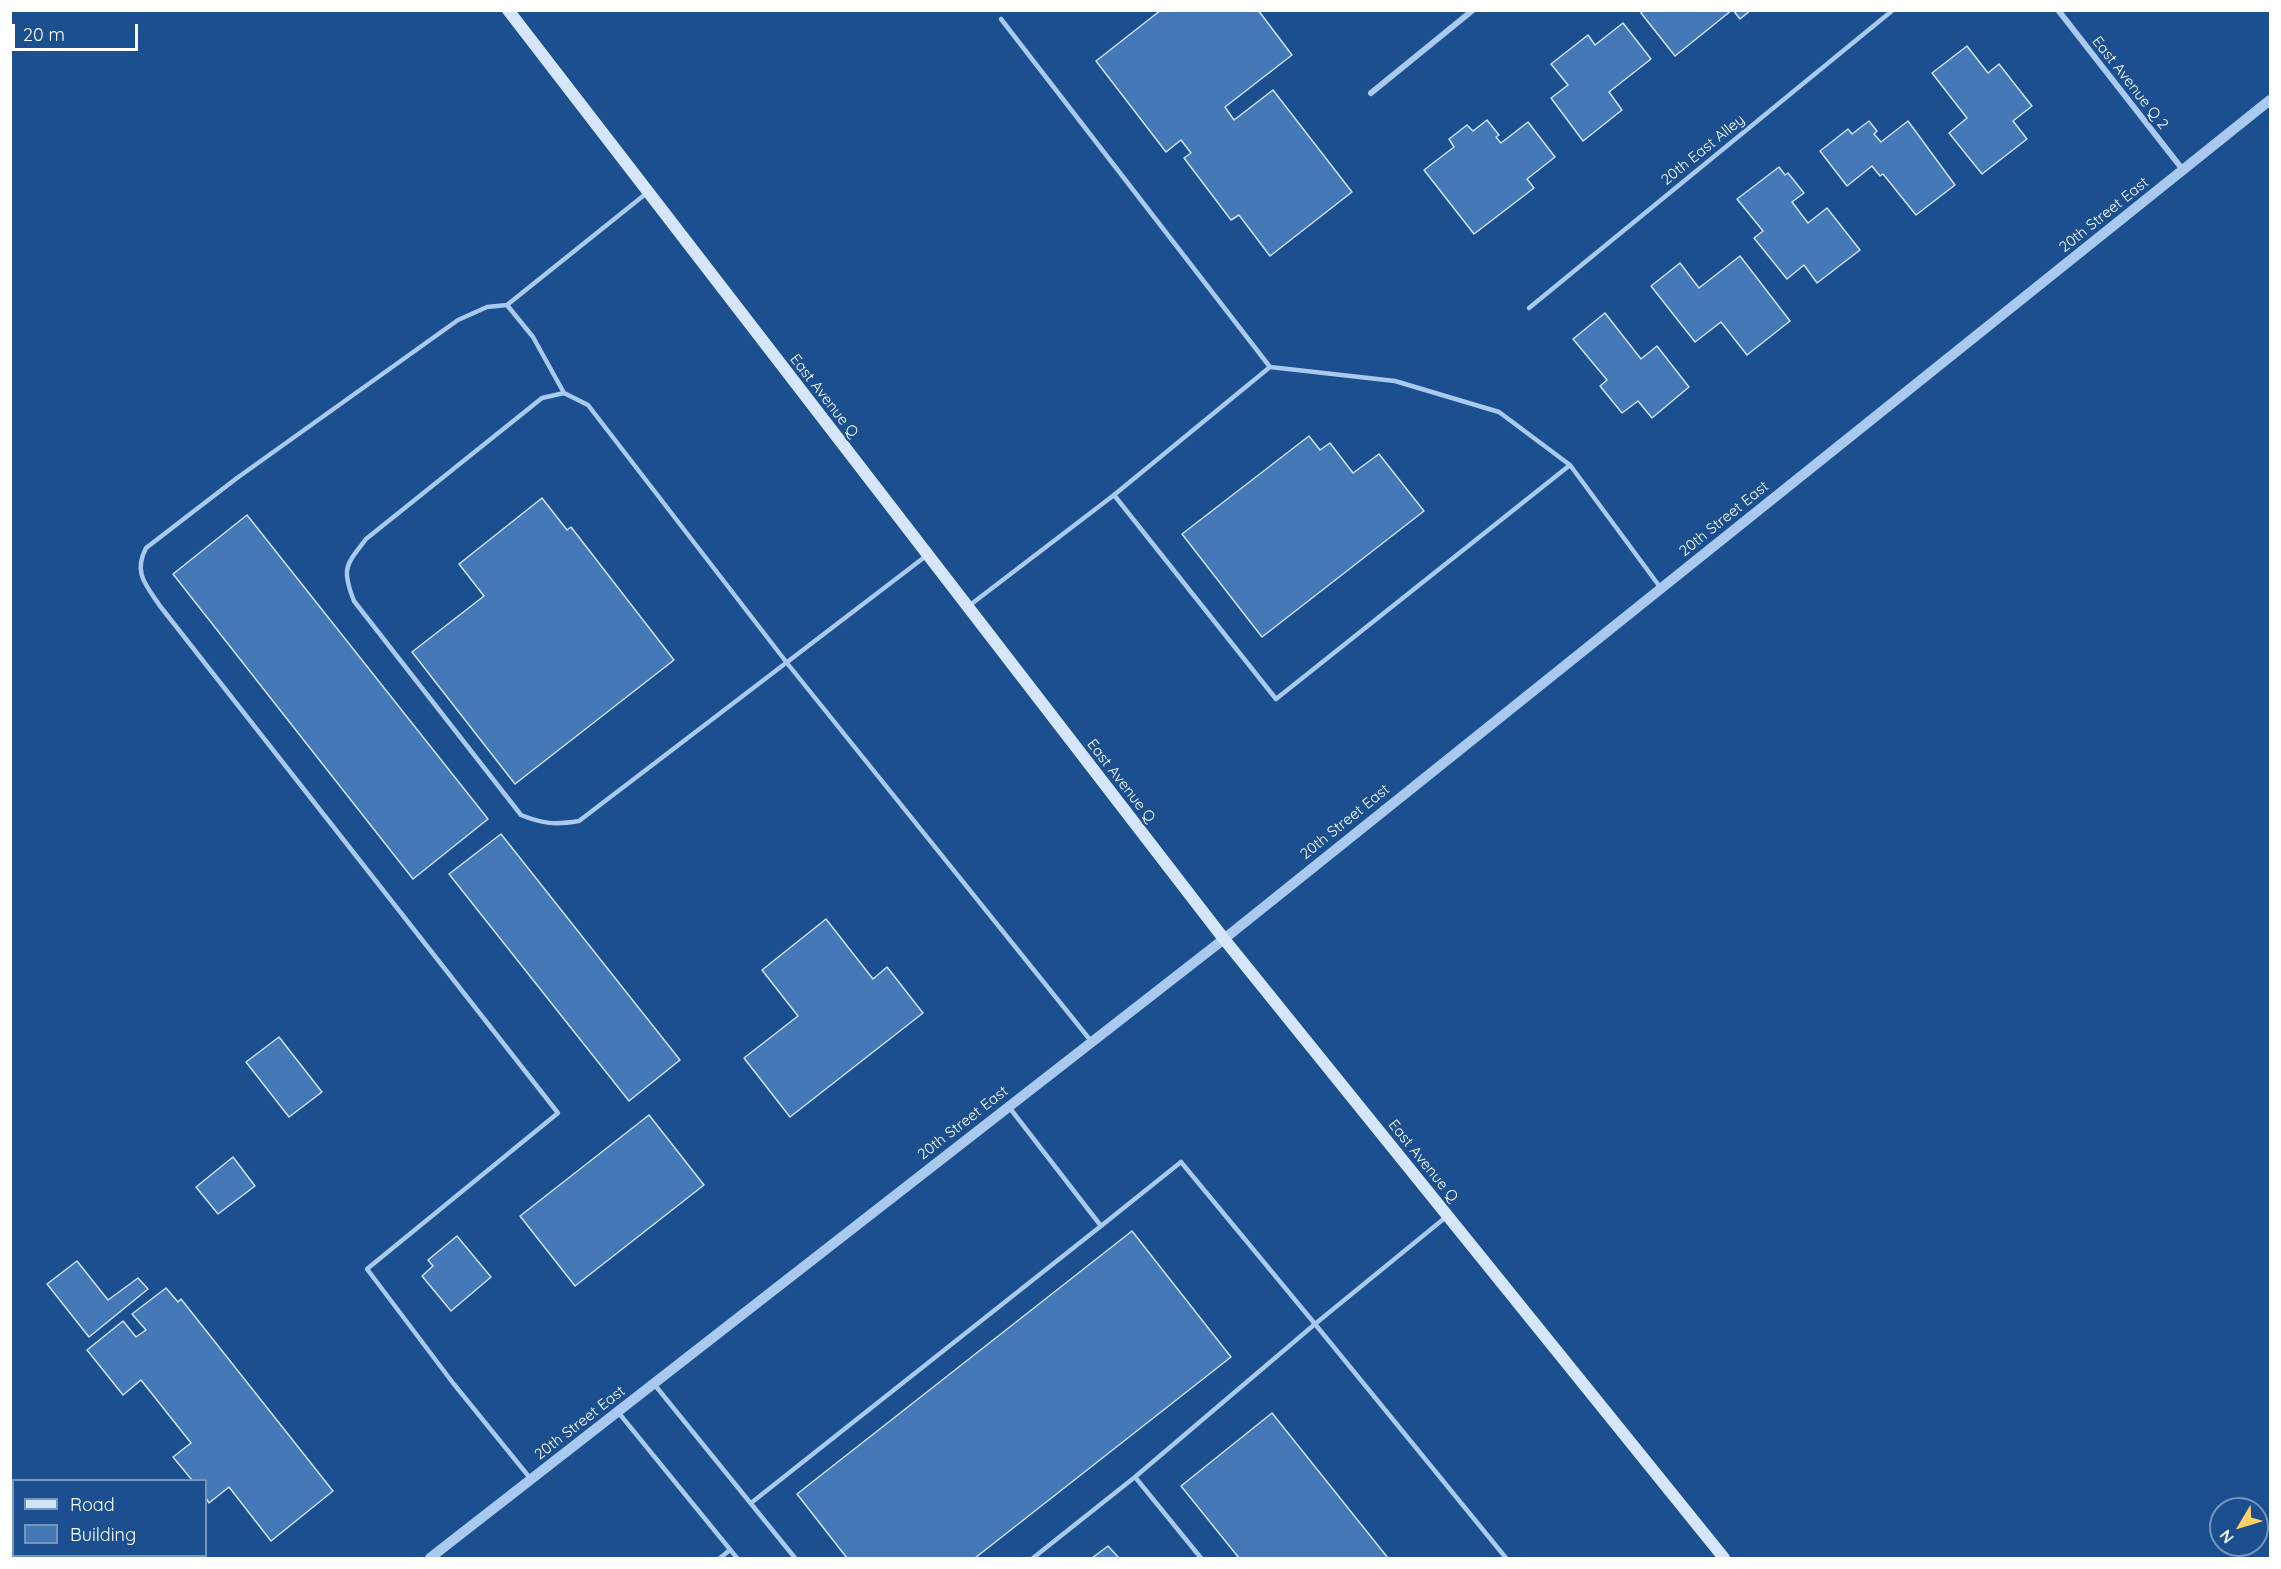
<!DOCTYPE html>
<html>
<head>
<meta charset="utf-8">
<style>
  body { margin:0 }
  #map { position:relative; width:2281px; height:1569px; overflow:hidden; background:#1b4f8f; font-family:Quicksand,sans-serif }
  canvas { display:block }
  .frame { position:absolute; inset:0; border:12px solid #fff; pointer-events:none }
  .legend { position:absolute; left:12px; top:1479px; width:195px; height:78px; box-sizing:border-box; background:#1b4f8f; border:2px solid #7695bc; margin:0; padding:8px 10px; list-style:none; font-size:18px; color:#fff }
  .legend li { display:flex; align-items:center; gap:12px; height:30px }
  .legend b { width:30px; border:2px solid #7695bc }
  .north { position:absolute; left:2209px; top:1497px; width:60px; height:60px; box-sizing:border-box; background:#1b4f8f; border:2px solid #7695bc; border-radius:50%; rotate:232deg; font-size:16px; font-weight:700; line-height:24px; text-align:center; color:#fff }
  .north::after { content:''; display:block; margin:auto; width:21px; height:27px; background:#ffd166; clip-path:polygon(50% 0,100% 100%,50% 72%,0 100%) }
  .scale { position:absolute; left:12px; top:24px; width:126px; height:27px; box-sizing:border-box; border:3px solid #fff; border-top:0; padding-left:8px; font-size:18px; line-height:21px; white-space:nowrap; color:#fff; -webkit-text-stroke:4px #1b4f8f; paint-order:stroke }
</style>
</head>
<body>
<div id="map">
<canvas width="2281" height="1569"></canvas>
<div class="frame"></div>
<ul class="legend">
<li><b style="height:8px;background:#d6e6fa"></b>Road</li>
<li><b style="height:16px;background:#4478b7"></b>Building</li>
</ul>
<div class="north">N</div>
<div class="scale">20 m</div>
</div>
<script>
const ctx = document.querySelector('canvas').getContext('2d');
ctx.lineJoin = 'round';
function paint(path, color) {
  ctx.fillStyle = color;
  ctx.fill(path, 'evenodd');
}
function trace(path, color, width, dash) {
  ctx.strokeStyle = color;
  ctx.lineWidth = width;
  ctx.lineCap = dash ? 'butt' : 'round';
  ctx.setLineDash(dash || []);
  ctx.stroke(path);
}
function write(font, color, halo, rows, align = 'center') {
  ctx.font = font + ' Quicksand,sans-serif';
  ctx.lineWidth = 4.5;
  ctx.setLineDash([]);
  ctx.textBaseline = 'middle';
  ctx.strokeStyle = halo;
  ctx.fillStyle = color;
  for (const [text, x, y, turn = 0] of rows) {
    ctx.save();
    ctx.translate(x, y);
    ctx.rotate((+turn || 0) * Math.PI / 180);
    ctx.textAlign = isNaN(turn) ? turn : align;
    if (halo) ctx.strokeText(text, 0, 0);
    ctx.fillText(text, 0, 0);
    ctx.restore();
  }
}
const building = new Path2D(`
  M 1161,10 L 1258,10 L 1292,55 L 1225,107 L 1234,120 L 1273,90 L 1352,192 L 1270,256 L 1239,215 L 1231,220 L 1184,158 L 1191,153 L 1181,140 L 1166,152 L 1096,61 Z
  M 1643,10 L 1732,10 L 1675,56 L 1641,13 Z
  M 1733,10 L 1751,10 L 1740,19 Z
  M 1623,23 L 1651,59 L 1609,92 L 1622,110 L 1583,141 L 1551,98 L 1568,85 L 1551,64 L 1588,35 L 1595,45 Z
  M 1967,46 L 1988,73 L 1999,64 L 2032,106 L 2013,121 L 2027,139 L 1982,174 L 1949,133 L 1967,118 L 1932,73 Z
  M 1487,120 L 1499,135 L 1496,137 L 1501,143 L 1528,122 L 1555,157 L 1527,179 L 1534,188 L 1474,234 L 1424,170 L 1454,147 L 1449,139 L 1467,125 L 1473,131 Z
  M 1869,121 L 1877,131 L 1874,134 L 1881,142 L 1908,121 L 1955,185 L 1916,215 L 1883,174 L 1880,176 L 1872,166 L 1847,186 L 1820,151 L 1848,129 L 1852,134 Z
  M 1779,167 L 1785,175 L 1788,173 L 1804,193 L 1792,202 L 1808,223 L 1827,208 L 1860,250 L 1817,283 L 1804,265 L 1787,279 L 1754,238 L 1763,231 L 1737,199 Z
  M 1740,256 L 1790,321 L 1747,355 L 1721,322 L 1695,342 L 1651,286 L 1680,263 L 1699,288 Z
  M 1605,313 L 1641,359 L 1657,346 L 1689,387 L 1652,418 L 1638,401 L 1622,413 L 1600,386 L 1607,380 L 1573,339 Z
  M 1309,436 L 1320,450 L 1330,443 L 1353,473 L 1379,454 L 1424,511 L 1262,637 L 1182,534 Z
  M 542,498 L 567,530 L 571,527 L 674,660 L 515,784 L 412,652 L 484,596 L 459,564 Z
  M 247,515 L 488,819 L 413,879 L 173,574 Z
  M 501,834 L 680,1060 L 629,1101 L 449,874 Z
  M 826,919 L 873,979 L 887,967 L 923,1013 L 790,1117 L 744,1058 L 798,1016 L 762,970 Z
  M 279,1037 L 322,1092 L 289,1117 L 246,1062 Z
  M 649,1115 L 704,1185 L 575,1286 L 520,1216 Z
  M 233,1157 L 255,1186 L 218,1214 L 196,1187 Z
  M 1132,1231 L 1231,1357 L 975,1558 L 847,1558 L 797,1494 Z
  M 457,1236 L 491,1277 L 451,1311 L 422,1276 L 433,1266 L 428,1260 Z
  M 77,1261 L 108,1300 L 138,1278 L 148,1289 L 89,1337 L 47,1284 Z
  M 166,1288 L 178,1302 L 181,1299 L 333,1491 L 271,1541 L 229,1487 L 209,1503 L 206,1498 L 206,1480 L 192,1480 L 173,1457 L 191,1443 L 141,1380 L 123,1395 L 87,1350 L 123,1321 L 136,1337 L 146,1330 L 132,1314 Z
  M 1272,1413 L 1388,1558 L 1239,1558 L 1181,1486 Z
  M 1108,1546 L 1119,1558 L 1092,1558 Z`);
const service = new Path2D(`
  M 1001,19 L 1270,367
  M 507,305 L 648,192
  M 1529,308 L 1893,10
  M 1114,495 L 1270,367 L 1395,381 L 1499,412 L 1570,465
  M 926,556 L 579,821 C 555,825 543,824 521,815 L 354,601 C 341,568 346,565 366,539 L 542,398 L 564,393 L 588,405 L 787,663 L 1091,1041
  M 970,605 L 1114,495 L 1276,699 L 1570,465 L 1660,587
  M 1446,1217 L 1315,1324 L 1506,1558
  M 654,1384 L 795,1558
  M 618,1412 L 737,1558
  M 1135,1477 L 1201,1558
  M 530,1478 L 453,1383 L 367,1269 L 558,1113 L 160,606 C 146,585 133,573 146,548 L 237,478 L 458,320 L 487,307 L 507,305 L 533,337 L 564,393
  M 751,1503 L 1101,1226 L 1009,1107
  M 720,1558 L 730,1550
  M 1033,1558 L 1135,1477 L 1315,1324 L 1181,1162 L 1101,1226`);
const minor = new Path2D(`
  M 2058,10 L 2183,170
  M 1371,93 L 1473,10`);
const tertiary = new Path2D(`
  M 430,1558 L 1224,939 L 2270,100`);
const secondary = new Path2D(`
  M 508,10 L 1224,939 L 1724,1558`);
const streetNames = [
  ["East Avenue Q 2",2130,83,52],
  ["20th East Alley",1703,150,-39],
  ["20th Street East",2104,215,-39],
  ["East Avenue Q",824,396,52],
  ["20th Street East",1724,519,-39],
  ["East Avenue Q",1121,781,52],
  ["20th Street East",1345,822,-39],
  ["20th Street East",963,1123,-38],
  ["East Avenue Q",1423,1161,51],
  ["20th Street East",580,1423,-38]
];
paint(building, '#4478b7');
trace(building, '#cfe3fa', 1.5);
trace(service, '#a9c9ee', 4.5);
trace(minor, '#a9c9ee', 6);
trace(tertiary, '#a9c9ee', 10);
trace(secondary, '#d6e6fa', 12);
write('15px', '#fff', '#1b4f8f', streetNames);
</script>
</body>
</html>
